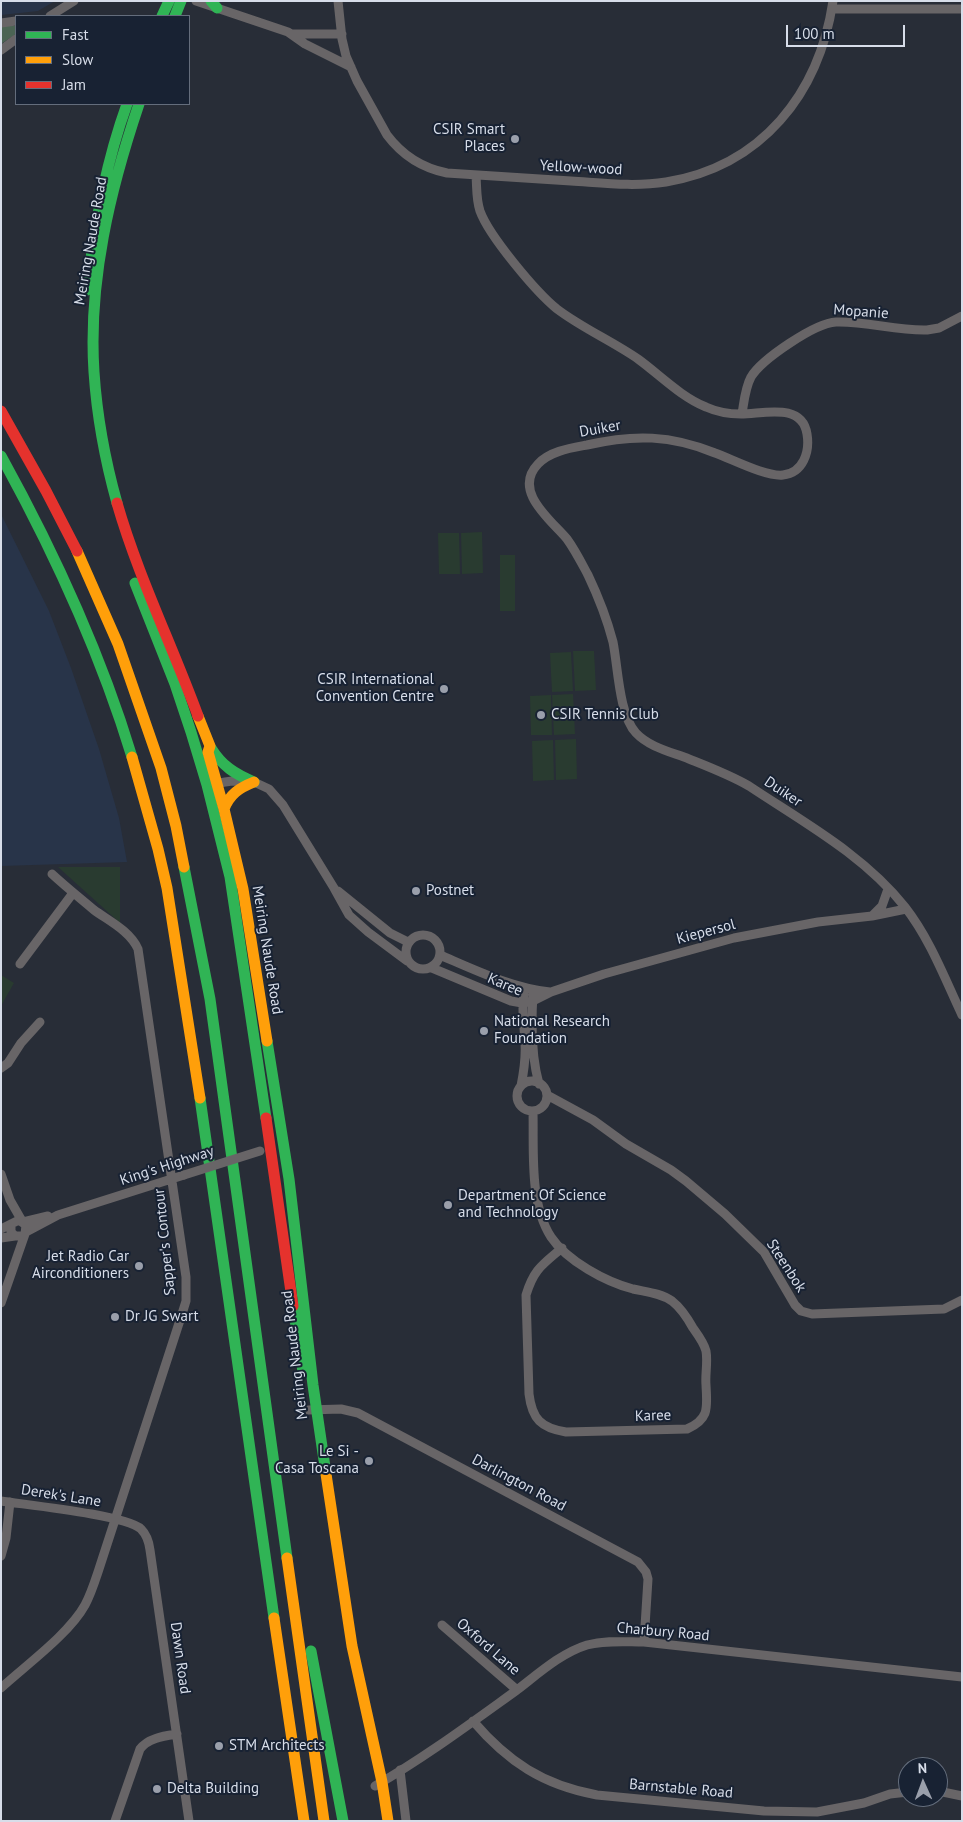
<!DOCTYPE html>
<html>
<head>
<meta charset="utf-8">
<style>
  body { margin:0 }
  #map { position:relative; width:963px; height:1822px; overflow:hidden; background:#282d37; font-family:"PT Sans",sans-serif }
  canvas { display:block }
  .frame { position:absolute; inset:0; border:2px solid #d7dde9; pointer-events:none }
  .legend { position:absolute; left:15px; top:15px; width:175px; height:90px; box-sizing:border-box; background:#182233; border:1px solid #646d7c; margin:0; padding:6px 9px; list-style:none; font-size:15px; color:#d7dde9 }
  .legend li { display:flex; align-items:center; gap:10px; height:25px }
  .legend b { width:25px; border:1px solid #646d7c }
  .north { position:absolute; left:898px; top:1757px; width:50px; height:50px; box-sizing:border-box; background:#182233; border:1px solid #646d7c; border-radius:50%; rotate:358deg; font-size:14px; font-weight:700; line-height:20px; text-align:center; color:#d7dde9 }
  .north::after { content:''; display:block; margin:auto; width:18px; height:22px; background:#9a9fab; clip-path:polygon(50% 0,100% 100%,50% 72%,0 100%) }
  .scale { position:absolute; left:786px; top:25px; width:119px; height:22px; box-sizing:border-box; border:2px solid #d7dde9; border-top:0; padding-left:6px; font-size:15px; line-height:18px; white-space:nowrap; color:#d7dde9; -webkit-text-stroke:4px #182233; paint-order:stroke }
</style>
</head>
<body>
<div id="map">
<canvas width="963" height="1822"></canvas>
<div class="frame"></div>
<ul class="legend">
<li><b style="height:6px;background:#30b455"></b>Fast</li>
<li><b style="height:6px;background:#ff9f0a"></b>Slow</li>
<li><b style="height:6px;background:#e5322d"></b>Jam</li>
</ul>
<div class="north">N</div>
<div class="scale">100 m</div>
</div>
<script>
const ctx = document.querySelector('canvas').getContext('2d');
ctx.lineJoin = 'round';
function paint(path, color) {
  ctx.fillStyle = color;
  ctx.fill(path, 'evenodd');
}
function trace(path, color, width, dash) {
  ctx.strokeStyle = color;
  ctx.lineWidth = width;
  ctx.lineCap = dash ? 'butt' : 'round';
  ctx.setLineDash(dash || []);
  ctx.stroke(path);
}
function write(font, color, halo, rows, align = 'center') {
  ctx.font = font + ' "PT Sans",sans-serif';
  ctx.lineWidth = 4;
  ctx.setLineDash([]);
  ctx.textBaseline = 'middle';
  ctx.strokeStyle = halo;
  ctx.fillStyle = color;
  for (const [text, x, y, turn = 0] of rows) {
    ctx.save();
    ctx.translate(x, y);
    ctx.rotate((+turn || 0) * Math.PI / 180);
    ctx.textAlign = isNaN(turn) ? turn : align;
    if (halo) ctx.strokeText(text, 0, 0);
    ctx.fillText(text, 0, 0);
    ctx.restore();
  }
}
const built = new Path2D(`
  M 1,1 L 55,1 L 38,11 L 1,15 Z
  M 1,514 L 49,611 L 71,668 L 99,749 L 119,818 L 127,862 L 1,866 Z`);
const green = new Path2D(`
  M 482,532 L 483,573 L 462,574 L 461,533 Z
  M 438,533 L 459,533 L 460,574 L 439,574 Z
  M 500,555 L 515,555 L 515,611 L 500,611 Z
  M 573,651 L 594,651 L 596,690 L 575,691 Z
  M 571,652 L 573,691 L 552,692 L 550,653 Z
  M 573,694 L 575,734 L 554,735 L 552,695 Z
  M 551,695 L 552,735 L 531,735 L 530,696 Z
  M 576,739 L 577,779 L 556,780 L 555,740 Z
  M 553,740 L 554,780 L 533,781 L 532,741 Z
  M 58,867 L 120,867 L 120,923 Z
  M 1,975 L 14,983 L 1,1006 Z`);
const forest = new Path2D(`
  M 1,26 L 16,26 L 16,34 L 1,44 Z`);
const street = new Path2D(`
  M 196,1 L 288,32 L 305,44 L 351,67
  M 338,1 L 342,39 L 346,56 L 357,81 L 387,135 C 402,155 422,168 447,173 C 488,176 530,178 571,181 C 603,183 634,187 666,182 C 762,166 819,94 833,1
  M 832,9 L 962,9
  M 50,16 L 74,1
  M 1,23 L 16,21
  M 293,34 L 342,34
  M 1,50 L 16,39
  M 476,176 C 477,188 476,199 480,211 C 489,236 536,292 557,309 C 582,328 612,341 638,359 C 660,375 681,397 706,407 C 717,412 729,414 741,414 C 763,414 802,402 807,434 C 810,452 803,473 783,475 C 766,477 732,459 715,453 C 671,435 634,434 587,445 C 571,448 550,451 538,464 C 512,491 551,520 567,539 C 575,550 581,562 588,575 C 598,596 607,619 613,642 C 618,667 619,715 636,733 C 649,747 671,752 689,759 C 709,767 730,775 749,786 C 803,822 864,855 905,907 C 930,939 945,979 962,1015
  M 742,414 C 744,402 745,388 751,377 C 762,359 815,323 836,322 C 866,321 897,331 927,330 L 939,328 L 962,316
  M 212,784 L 232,781 L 254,782 L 269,789 L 283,805 L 334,888 L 349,915 L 368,932 L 407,961
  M 338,891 L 390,933 L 408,942
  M 872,916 L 882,906 L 888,889
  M406 952a17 17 0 1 1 34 0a17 17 0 1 1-34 0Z
  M 440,955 C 475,970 512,988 550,992
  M 20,964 L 73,893
  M 432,968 L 511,1001 L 522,1003 L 533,1001 L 551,992 L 604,974 L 734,938 L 818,922 L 872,916 L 906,909
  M 533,995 C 531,1025 531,1055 539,1084
  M 1,1068 L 8,1063 L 21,1043 L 40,1022
  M517 1096a15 15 0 1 1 30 0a15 15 0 1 1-30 0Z
  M 521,1086 C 524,1071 526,1058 525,1043 C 524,1023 521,1007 525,988
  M 547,1095 L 593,1120 L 626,1144 L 671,1170 L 686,1181 L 725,1214 L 764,1252 L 795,1305 L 801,1311 L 812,1314 L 944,1309 L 962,1300
  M 533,1111 C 534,1150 529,1203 551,1237 C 567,1261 606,1282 633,1289 C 646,1292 661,1293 672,1301 C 681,1308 688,1319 693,1328 C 698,1335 704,1343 706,1351 C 708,1362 705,1374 706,1385 C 707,1407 710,1419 687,1429 L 566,1432 C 541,1428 532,1419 529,1394 L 526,1295 C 534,1269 542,1265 562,1248
  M 1,1174 L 10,1200 L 22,1221
  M 23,1222 L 48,1216
  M 1,1229 L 19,1220 L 26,1225 L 25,1234 L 22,1236 L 15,1236 L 11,1232 L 11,1224
  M 26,1232 L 58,1215 L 184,1175
  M 1,1238 L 15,1236
  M 1,1303 L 25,1234
  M 308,1410 L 341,1409 L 358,1413 L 638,1562 L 646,1572 L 648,1579 L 644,1642
  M 1,1501 C 27,1505 126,1515 141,1529 C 147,1535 149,1542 150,1550 L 189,1821
  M 1,1556 L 6,1538 L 10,1502
  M 442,1625 L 517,1690
  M 1,1688 C 26,1665 69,1634 85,1605 C 91,1594 95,1581 99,1569 L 182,1314 L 186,1301 L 186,1277 L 138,949 C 130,931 109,921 94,910 C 80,898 66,887 52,874
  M 473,1721 C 508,1762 543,1785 597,1795 L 764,1811 L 817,1812 L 864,1803 L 890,1794 L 908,1792
  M 400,1770 L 406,1821
  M 375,1786 C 424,1758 471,1723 517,1690 C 538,1674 561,1653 587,1645 C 606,1640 625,1642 644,1642 L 962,1677
  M 938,1791 L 962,1796
  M 115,1821 L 140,1749 C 148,1738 164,1736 177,1734`);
const fast = new Path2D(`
  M 211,1 L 217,8
  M 162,16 L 169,1
  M 175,16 L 181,1
  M 87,290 C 94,226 105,165 127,104
  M 1,456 C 54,552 100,652 132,757
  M 117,503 C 105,460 97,417 94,372 C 88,281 110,190 139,104
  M 135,583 L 175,684 L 191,732 L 207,785 L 230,877 L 266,1118
  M 211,748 C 222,766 235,774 254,782
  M 184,867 L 210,999 L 287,1558
  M 267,1041 L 289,1179 L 313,1385 L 326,1474
  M 200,1098 L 274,1618
  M 293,1306 L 303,1372
  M 311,1651 L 343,1821`);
const slow = new Path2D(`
  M 77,551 L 118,644 L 161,768 L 176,826 L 184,867
  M 198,716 L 210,746 L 208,752 L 224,809 L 243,889 L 267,1041
  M 132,757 L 158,849 L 167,888 L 200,1098
  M 224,809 C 230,794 239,788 254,782
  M 326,1474 L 352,1646 L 382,1782 L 388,1821
  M 287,1558 L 324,1821
  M 274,1618 L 304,1821`);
const jam = new Path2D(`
  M 1,411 L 46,491 L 77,551
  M 117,503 C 138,576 172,645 198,716
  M 266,1118 L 293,1306`);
const streetBridge = new Path2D(`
  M 184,1175 L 260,1151`);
const markers = [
  [515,139,5,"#9a9fab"],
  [444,689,5,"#9a9fab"],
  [541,715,5,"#9a9fab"],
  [416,891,5,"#9a9fab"],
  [484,1031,5,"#9a9fab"],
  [448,1205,5,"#9a9fab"],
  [139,1266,5,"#9a9fab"],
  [115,1317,5,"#9a9fab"],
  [369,1461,5,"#9a9fab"],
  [219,1746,5,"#9a9fab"],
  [157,1789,5,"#9a9fab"]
];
const poiNames = [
  ["CSIR Smart",505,130,"right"],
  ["Places",505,147,"right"],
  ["CSIR International",434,680,"right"],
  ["Convention Centre",434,697,"right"],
  ["CSIR Tennis Club",551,715],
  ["Postnet",426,891],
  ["National Research",494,1022],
  ["Foundation",494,1039],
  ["Department Of Science",458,1196],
  ["and Technology",458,1213],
  ["Jet Radio Car",129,1257,"right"],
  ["Airconditioners",129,1274,"right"],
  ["Dr JG Swart",125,1317],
  ["Le Si -",359,1452,"right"],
  ["Casa Toscana",359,1469,"right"],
  ["STM Architects",229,1746],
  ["Delta Building",167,1789]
];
const streetNames = [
  ["Yellow-wood",581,168,3],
  ["Meiring Naude Road",91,241,-80],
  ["Mopanie",861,312,4],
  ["Duiker",600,429,-10],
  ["Duiker",783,792,34],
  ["Kiepersol",706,932,-15],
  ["Meiring Naude Road",267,950,81],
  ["Karee",505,985,23],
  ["King's Highway",167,1166,-18],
  ["Sapper's Contour",165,1242,-96],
  ["Steenbok",786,1266,57],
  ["Meiring Naude Road",295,1355,-97],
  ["Karee",653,1416,-2],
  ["Darlington Road",519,1483,28],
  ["Derek's Lane",61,1496,9],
  ["Charbury Road",663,1632,5],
  ["Oxford Lane",488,1647,41],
  ["Dawn Road",180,1658,82],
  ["Barnstable Road",681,1789,5]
];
paint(built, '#283449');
paint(green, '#293b30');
paint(forest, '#4b6454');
trace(street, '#686567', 9);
trace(fast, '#30b455', 11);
trace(slow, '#ff9f0a', 11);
trace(jam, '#e5322d', 11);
trace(streetBridge, '#686567', 9);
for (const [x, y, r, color] of markers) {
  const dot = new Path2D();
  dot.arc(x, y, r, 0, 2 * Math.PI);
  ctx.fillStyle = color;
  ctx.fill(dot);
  trace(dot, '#182233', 2);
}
write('15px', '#d7dde9', '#182233', poiNames, 'left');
write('15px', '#d7dde9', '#182233', streetNames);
</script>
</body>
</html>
